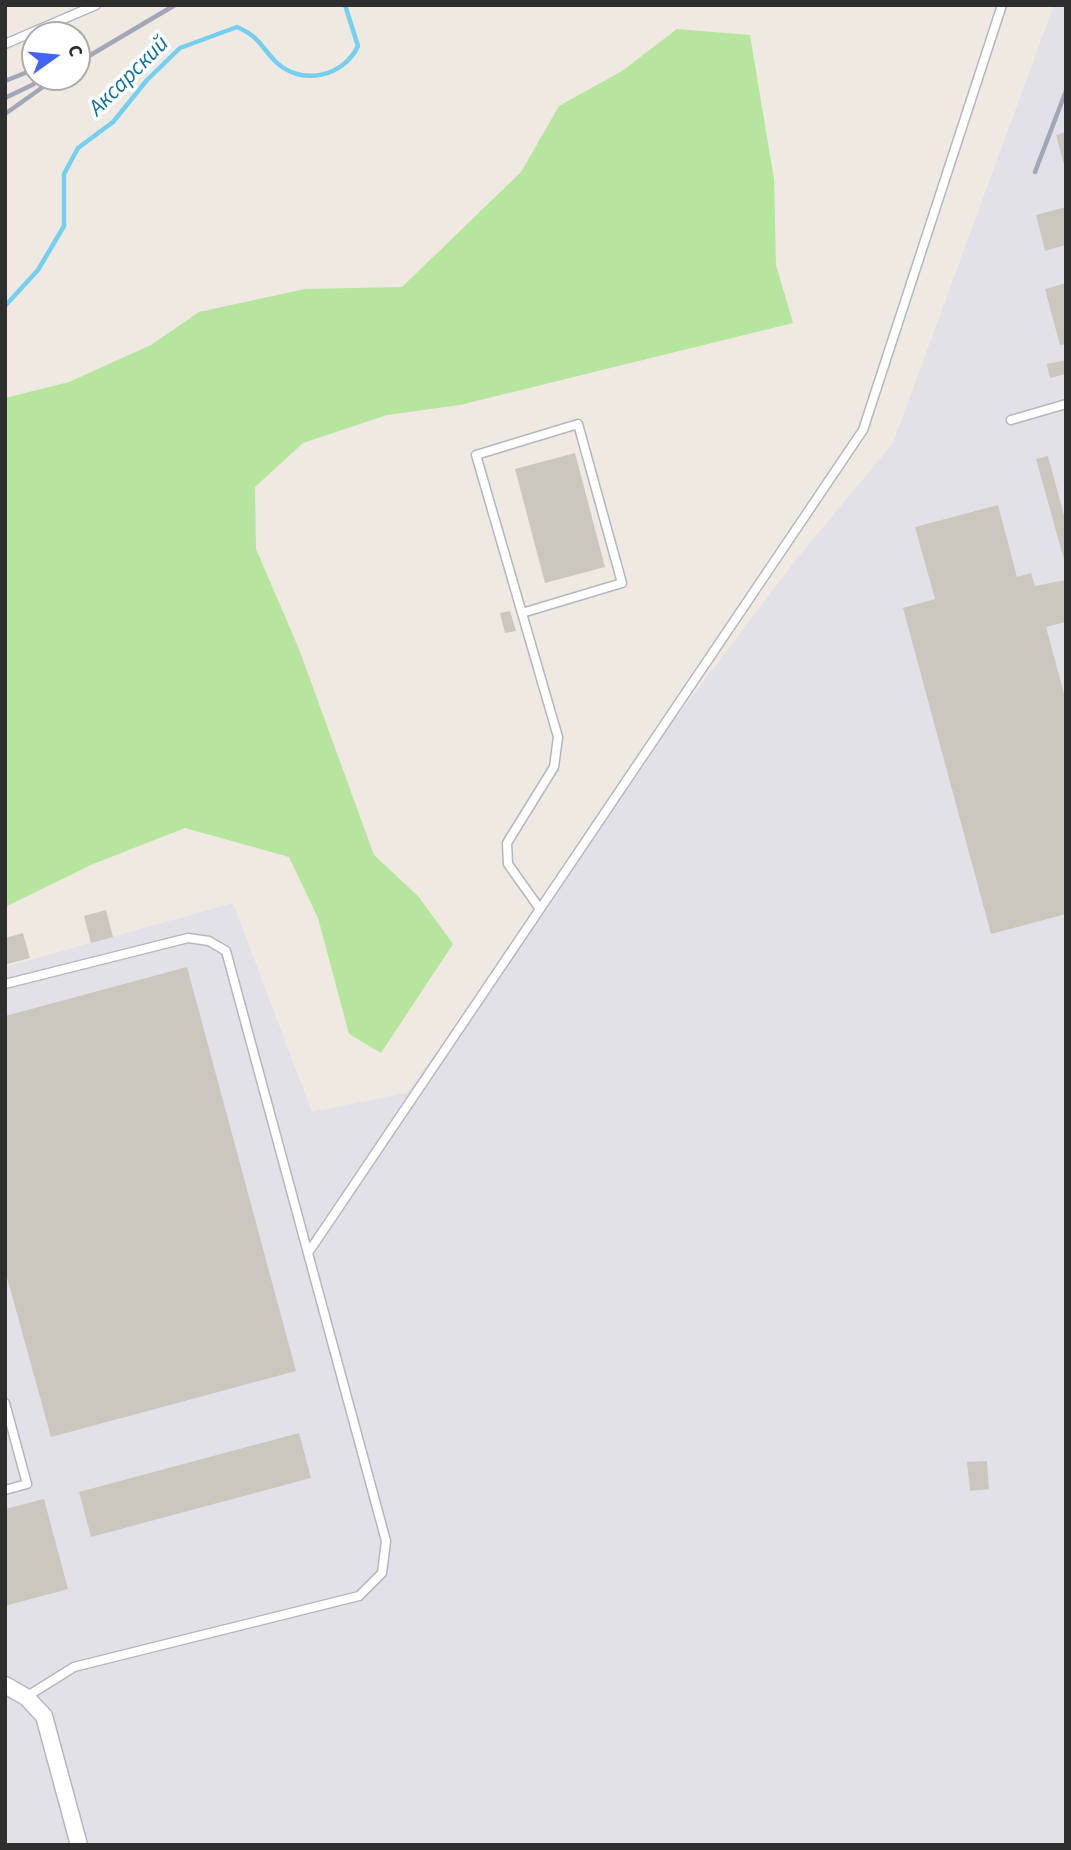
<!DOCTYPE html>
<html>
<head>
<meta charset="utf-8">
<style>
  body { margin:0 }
  #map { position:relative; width:1071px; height:1850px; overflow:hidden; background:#efe9e1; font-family:"Source Sans 3",sans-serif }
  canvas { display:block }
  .frame { position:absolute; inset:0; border:7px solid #2e2e2e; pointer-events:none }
  .north { position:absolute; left:21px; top:21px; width:70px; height:70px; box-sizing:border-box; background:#fff; border:2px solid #ababab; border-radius:50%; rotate:75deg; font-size:19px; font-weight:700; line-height:28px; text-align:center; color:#2e2e2e }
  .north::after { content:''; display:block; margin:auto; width:24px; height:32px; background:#4264fb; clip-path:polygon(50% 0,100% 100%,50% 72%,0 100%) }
</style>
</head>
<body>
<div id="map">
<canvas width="1071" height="1850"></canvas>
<div class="frame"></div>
<div class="north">С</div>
</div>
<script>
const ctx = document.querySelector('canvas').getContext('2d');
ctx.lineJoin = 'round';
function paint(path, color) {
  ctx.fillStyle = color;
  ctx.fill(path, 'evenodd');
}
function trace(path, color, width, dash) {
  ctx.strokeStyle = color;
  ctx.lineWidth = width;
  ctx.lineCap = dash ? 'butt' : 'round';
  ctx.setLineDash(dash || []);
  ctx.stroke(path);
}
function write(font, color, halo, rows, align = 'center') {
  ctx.font = font + ' "Source Sans 3",sans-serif';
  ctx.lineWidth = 7;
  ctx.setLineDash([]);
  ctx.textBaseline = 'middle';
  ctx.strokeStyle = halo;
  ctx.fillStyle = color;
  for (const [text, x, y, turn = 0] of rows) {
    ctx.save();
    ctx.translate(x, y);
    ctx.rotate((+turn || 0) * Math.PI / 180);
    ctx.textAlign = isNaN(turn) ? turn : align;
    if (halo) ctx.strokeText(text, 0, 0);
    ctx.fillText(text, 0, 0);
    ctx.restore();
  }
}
const industrial = new Path2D(`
  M 1054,5 L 1066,5 L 1066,1845 L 5,1845 L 5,967 L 233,903 L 312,1112 L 407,1093 L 626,783 L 799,556 L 893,443 Z`);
const green = new Path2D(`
  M 677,29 L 750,35 L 774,179 L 776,265 L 793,323 L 460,405 L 387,415 L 303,443 L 255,487 L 256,549 L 299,649 L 374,855 L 418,896 L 453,944 L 381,1053 L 349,1034 L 318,918 L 289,857 L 185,828 L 93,864 L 5,907 L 5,398 L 69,382 L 151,345 L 199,312 L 305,289 L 402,287 L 521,172 L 559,106 L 622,71 Z`);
const stream = new Path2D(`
  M 5,306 L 38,270 L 64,226 L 64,174 L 78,148 L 113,122 L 147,80 L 180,48 L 237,27 C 260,37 260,46 276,62 C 302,87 344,76 358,46 L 345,5`);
const building = new Path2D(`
  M 1066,132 L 1066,168 L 1065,168 L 1056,135 Z
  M 1066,207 L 1066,245 L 1045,251 L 1036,215 Z
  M 1066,283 L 1066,344 L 1060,345 L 1045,289 Z
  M 1066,360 L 1066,374 L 1050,378 L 1047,364 Z
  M 575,453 L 605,567 L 545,583 L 515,469 Z
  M 1048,456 L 1066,523 L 1066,567 L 1036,459 Z
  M 998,505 L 1017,577 L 1031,573 L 1035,586 L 1066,580 L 1066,622 L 1046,627 L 1066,701 L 1066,914 L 991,934 L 903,608 L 935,599 L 915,527 Z
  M 510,611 L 516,631 L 505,633 L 500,613 Z
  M 106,910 L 113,937 L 91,943 L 84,916 Z
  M 23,933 L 30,958 L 7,964 L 5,938 Z
  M 187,967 L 296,1371 L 51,1437 L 5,1270 L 5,1016 Z
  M 299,1433 L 311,1478 L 91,1537 L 79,1492 Z
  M 987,1461 L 989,1489 L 970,1491 L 967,1462 Z
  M 44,1499 L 68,1589 L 5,1606 L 5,1509 Z`);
const lane = new Path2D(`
  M 5,44 L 96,5
  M 1011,420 L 1066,404
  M 522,613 L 622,583 L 578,424 L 476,455 L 558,737 L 554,767 L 507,843 L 508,864 L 540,909
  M 5,984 L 188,938 L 209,941 L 226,951 L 386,1541 L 382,1573 L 359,1596 L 74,1667 L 26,1697
  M 308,1253 L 863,430 L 1002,5
  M 5,1403 L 27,1484 L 5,1490`);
const street = new Path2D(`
  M 5,1685 L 26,1697 L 44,1716 L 79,1845`);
const rail = new Path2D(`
  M 77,63 L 175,5
  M 5,81 L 35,69
  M 5,98 L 34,84
  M 5,114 L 57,77
  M 1035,172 L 1066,91`);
const waterNames = [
  ["Аксарский",130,77,-45]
];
paint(industrial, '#e3e1e8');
paint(green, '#b6e59e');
trace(stream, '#75cff0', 4.5);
paint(building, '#cbc7bf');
trace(lane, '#b4b7c1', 11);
trace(street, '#b4b7c1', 19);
trace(lane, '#fff', 8);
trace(street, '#fff', 16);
trace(rail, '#a3a6b8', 4.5);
write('italic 23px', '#0d6fa3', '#fff', waterNames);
</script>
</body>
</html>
